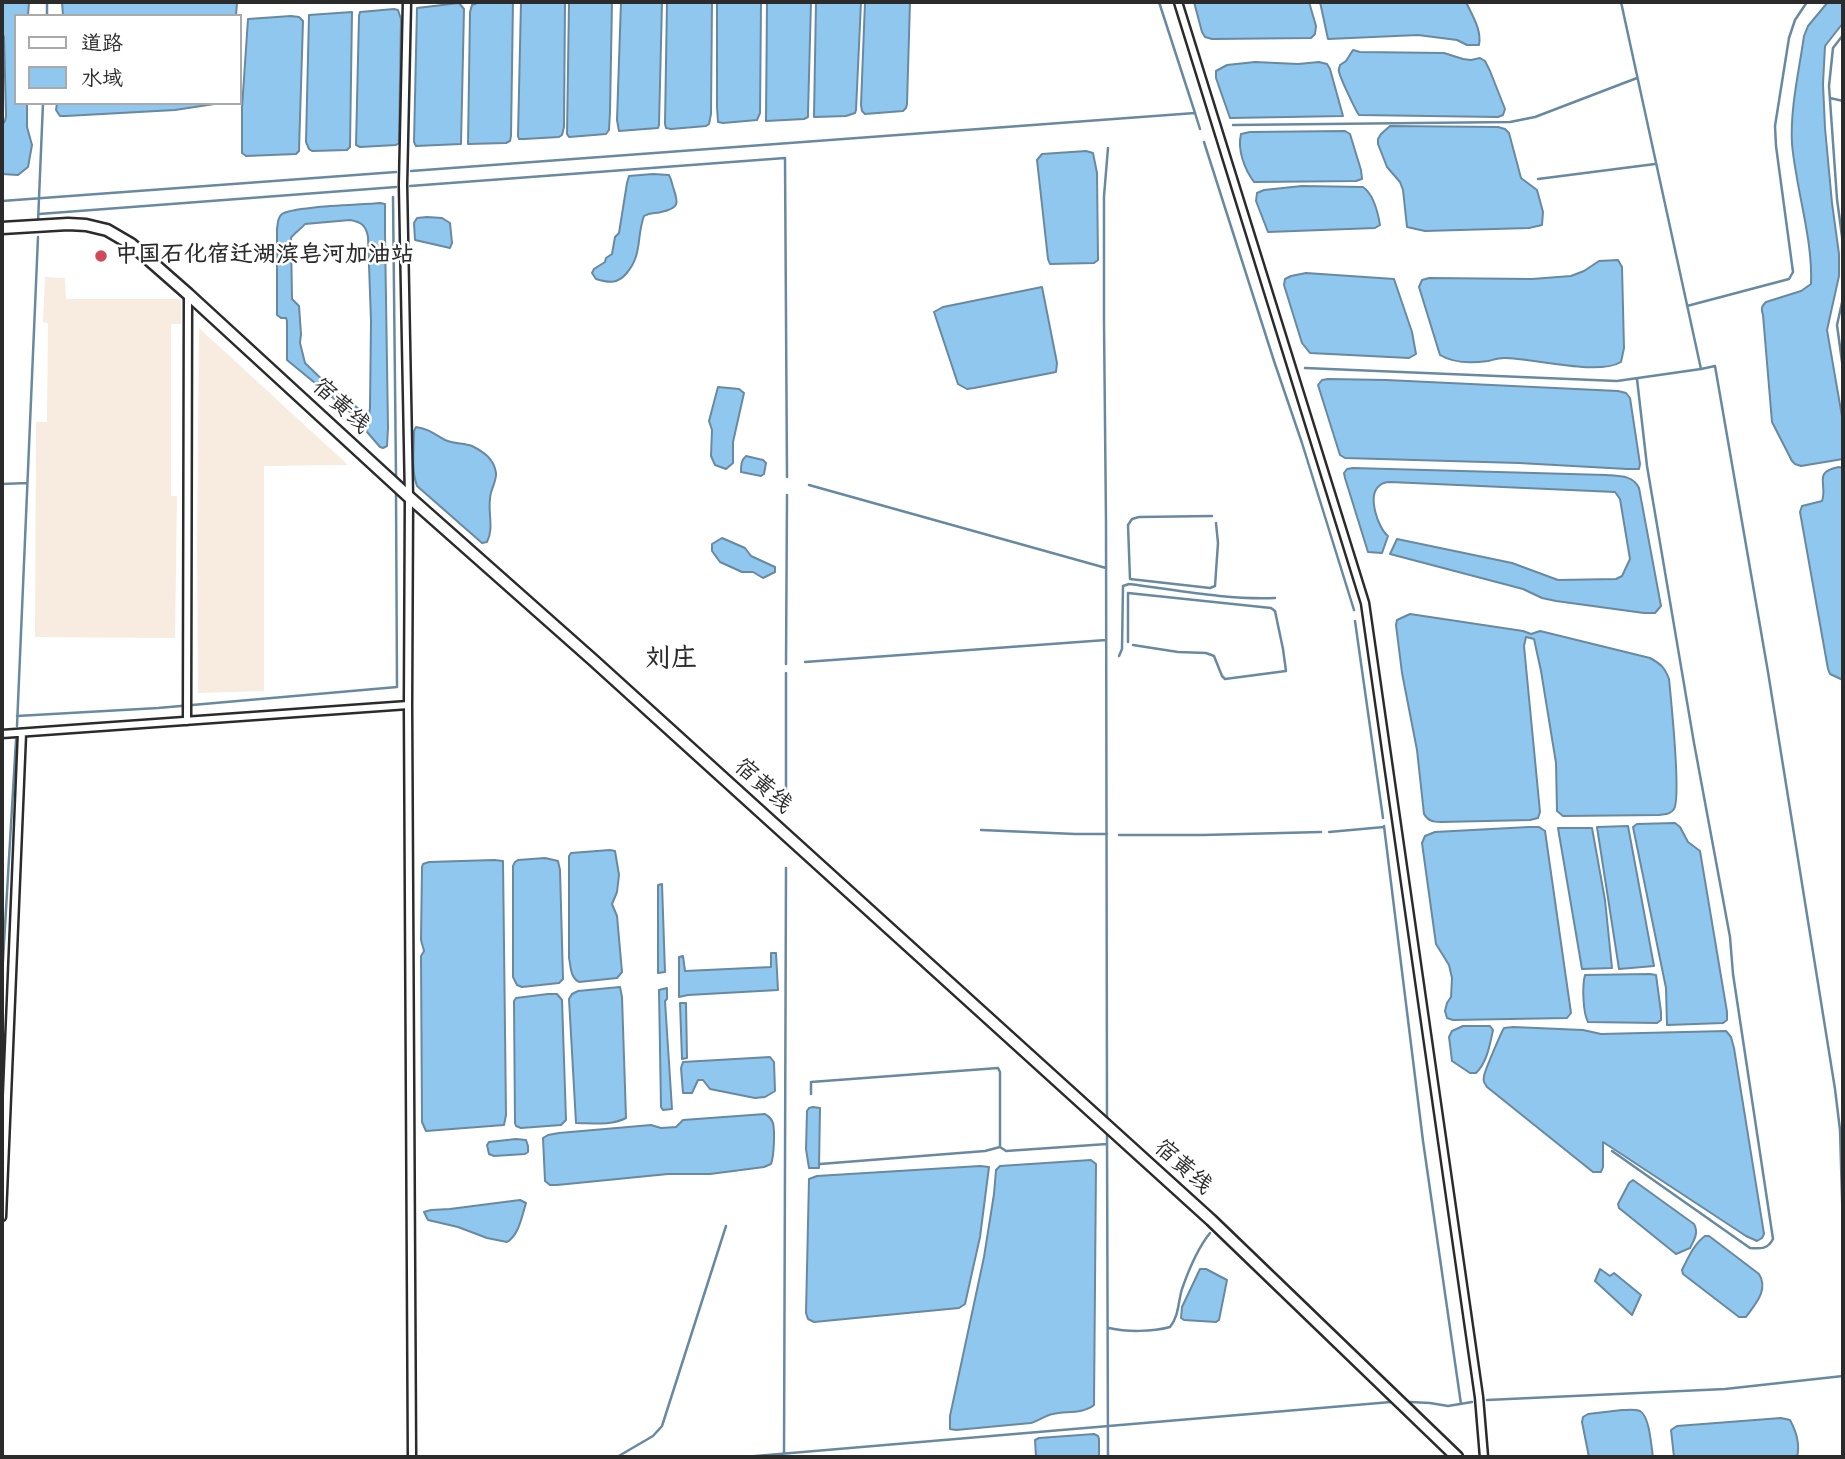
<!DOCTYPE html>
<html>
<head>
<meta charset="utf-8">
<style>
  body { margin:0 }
  #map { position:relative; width:1845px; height:1459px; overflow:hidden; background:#fff; font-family:Mynerve,"LXGW WenKai TC",sans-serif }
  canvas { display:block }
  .frame { position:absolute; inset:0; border:4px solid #2b2b2b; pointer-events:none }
  .legend { position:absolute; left:14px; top:14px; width:228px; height:91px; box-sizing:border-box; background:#fff; border:2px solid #aaa; margin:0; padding:9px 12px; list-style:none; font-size:21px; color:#2b2b2b }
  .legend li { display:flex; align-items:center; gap:14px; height:35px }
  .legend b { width:35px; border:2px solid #aaa }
</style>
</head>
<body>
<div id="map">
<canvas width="1845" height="1459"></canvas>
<div class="frame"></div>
<ul class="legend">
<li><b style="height:9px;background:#fff"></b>道路</li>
<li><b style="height:19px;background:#90c7ee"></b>水域</li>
</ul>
</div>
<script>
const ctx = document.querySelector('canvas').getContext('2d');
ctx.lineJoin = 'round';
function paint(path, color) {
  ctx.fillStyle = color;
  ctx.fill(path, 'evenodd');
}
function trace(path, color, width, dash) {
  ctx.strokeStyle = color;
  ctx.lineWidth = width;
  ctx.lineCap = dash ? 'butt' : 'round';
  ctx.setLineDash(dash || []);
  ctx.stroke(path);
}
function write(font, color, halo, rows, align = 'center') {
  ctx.font = font + ' Mynerve,"LXGW WenKai TC",sans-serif';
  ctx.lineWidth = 5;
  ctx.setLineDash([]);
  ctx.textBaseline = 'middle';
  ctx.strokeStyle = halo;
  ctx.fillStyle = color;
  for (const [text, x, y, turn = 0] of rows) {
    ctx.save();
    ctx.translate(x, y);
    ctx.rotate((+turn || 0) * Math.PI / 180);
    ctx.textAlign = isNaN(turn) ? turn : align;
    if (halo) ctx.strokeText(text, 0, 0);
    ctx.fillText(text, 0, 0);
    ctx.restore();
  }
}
const built = new Path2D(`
  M 45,277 L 65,278 L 66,299 L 181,299 L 181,324 L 171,324 L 171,496 L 177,496 L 175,638 L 35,637 L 36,422 L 47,422 L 48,323 L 43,322 Z
  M 199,328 L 348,465 L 264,466 L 264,691 L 198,693 L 197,541 Z`);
const water = new Path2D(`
  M 2,2 L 29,2 L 28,16 L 16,16 L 16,103 L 27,103 L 27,127 L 32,145 L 28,167 L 18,175 L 2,174 L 2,125 L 5,121 L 6,116 L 4,37 L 2,33 Z
  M 62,2 L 237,2 L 236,16 L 63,16 Z
  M 480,2 L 513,2 L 511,136 L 510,141 L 506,143 L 468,144 L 470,12 L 472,5 Z
  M 521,2 L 565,2 L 564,127 L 562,135 L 559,137 L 524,139 L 519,139 L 518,136 Z
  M 569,2 L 612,2 L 610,112 L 609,130 L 606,134 L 569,137 L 567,134 Z
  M 621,2 L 662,2 L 659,125 L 658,128 L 619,131 L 617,120 Z
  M 667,2 L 712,2 L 711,114 L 709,124 L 706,126 L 671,129 L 666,128 L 665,124 Z
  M 717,2 L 761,2 L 760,113 L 757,120 L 723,123 L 718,122 L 717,107 Z
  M 767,2 L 811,2 L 808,113 L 808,117 L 804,119 L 766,121 Z
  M 816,2 L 861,2 L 856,110 L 855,113 L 846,116 L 814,117 Z
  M 865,2 L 910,2 L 907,104 L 906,108 L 903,111 L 865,114 L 862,111 L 861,105 Z
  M 1194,2 L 1309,2 L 1316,26 L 1315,34 L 1311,38 L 1212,39 L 1205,37 L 1202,32 Z
  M 1320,2 L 1466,2 C 1472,15 1482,30 1479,45 L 1467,45 L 1457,40 L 1418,35 L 1328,39 Z
  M 1828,2 L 1843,2 L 1843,23 L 1825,46 L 1823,84 L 1825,128 L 1832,203 L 1839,254 L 1839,276 L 1827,330 L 1843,422 L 1843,459 L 1801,466 L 1795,464 L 1792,461 L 1772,422 L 1763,315 C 1761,309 1761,307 1766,302 L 1801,291 L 1811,284 C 1813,239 1796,189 1792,144 C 1790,109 1799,71 1804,36 L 1808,26 Z
  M 459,3 L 464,9 L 461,144 L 416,146 L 414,142 L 417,8 Z
  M 394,9 L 398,10 L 401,19 L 399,143 L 396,145 L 360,147 L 356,145 L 359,16 L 360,12 Z
  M 352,12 L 350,147 L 347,150 L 312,151 L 309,149 L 306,142 L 309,15 Z
  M 291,16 L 299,17 L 303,21 L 299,151 L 296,154 L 246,156 L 242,153 L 242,108 L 248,19 Z
  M 1353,50 L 1360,52 L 1444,53 L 1463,59 L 1471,60 L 1480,58 L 1485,61 L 1490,71 L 1505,109 L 1503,115 L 1498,117 L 1359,115 C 1356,111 1339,76 1339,71 C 1338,69 1340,67 1340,65 L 1346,61 Z
  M 1255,62 L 1298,64 L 1319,62 L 1327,64 L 1330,69 L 1343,116 L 1230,118 L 1216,78 L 1216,71 L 1227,65 Z
  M 57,103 L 221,103 L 175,110 L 66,116 L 60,116 L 56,110 Z
  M 1390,126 L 1498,127 L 1505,129 L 1509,133 L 1521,178 L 1537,190 L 1543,212 L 1542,225 L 1529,228 L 1425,231 L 1407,227 L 1403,190 L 1400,182 L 1387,167 L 1378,144 L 1378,139 L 1381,134 Z
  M 1345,131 L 1350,134 L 1361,170 L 1362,179 L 1356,181 L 1254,182 C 1245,170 1237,150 1241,134 L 1250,132 Z
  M 1086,151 L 1093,153 L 1097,173 L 1098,260 L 1094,263 L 1050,264 L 1048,259 L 1037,160 L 1042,154 Z
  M 653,174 L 669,175 C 671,179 672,183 673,187 C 678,202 681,208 661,212 C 654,214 651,212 644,216 C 636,238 643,254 626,274 C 617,284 609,283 596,279 L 592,273 L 594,269 L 605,262 L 606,258 L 612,254 L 615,237 L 619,233 L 627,183 L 629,176 Z
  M 1302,186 L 1363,187 C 1373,194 1378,213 1380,225 L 1375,228 L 1268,232 L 1256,201 L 1257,193 L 1264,190 Z
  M 380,203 L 385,204 L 385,234 L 388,428 L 387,446 L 383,448 L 380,447 L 349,411 L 287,360 L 287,321 L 286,318 L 281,318 L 277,315 L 277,229 C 278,224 277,218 282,214 C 294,206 362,205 380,203 ZM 350,220 C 361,222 366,225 368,237 L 371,321 L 370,408 L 369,415 L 366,416 L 350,401 L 334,391 L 305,363 L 300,343 L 301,334 L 299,306 L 292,299 L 291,238 C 293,234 301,229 305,224 Z
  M 427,217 L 442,218 L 450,223 L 452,243 L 450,248 L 415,240 L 414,223 L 417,218 Z
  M 1618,260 L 1622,267 L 1624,348 L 1621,362 C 1598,376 1532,358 1504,358 C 1498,358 1493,360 1488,361 C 1473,363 1453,363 1440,355 L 1419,287 L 1422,280 L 1429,278 L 1532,279 L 1571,276 L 1584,271 L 1599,261 Z
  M 1306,273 L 1394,279 L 1412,332 L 1416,354 L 1409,358 L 1310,353 L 1302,343 L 1284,285 L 1285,279 L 1291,276 Z
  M 1042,287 L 1057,363 L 1056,372 L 974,388 L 967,389 L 958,384 L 934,312 L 943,307 Z
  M 1328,379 L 1386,380 L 1618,391 L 1626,393 L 1630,398 L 1640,464 L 1639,469 L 1627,469 L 1519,463 L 1345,458 L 1340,455 L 1318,385 L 1322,380 Z
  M 718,387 L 739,389 L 744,393 L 733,442 L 733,463 L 726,469 L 715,465 L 711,456 L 712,430 L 709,421 Z
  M 416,427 C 431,430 432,433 445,440 C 454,444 464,443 472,446 C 484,452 494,459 496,473 C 497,481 490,490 490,499 C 488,513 494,529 487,542 L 482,543 L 417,486 C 411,470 414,448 414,431 Z
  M 746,456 L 763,460 L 766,463 L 764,474 L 761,476 L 741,472 C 741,466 741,460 746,456 Z
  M 1839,467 L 1843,468 L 1843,680 L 1830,674 L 1828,669 L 1800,512 L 1802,506 L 1822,501 C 1828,484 1812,472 1839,467 Z
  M 1353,468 L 1606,475 C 1618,476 1633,475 1639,488 L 1661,606 L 1655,613 L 1644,613 L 1556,601 L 1542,598 L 1523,589 L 1390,554 L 1397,539 L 1512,563 L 1558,580 L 1616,579 L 1622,576 L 1630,559 L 1620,499 L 1615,492 L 1390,482 C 1387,482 1382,483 1379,486 C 1367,496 1378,528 1388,536 L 1382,553 L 1368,552 L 1345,478 L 1344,473 L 1347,469 Z
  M 722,538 L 745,548 L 751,556 L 775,567 L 775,572 L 763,578 L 753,572 L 742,572 L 720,562 L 712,551 L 712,544 Z
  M 1410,614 L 1523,631 L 1531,634 L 1540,631 L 1650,658 C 1661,664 1665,668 1669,679 C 1671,699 1681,798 1674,809 C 1670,815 1665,814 1659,815 L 1563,816 L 1557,811 L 1556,763 L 1541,671 L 1534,639 L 1526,637 L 1524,646 L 1540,812 L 1538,818 L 1530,820 L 1441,822 C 1433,822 1428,821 1424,814 L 1417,750 L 1402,673 L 1396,625 L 1397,620 Z
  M 1675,823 L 1680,827 L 1688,842 L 1700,851 L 1727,1012 L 1727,1020 L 1723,1023 L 1667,1025 L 1666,988 L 1633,827 L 1637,824 Z
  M 1628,826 L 1654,966 L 1619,969 L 1597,827 Z
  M 1529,827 L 1539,827 L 1545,831 L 1571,1013 L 1567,1018 L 1453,1020 L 1447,1018 L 1445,1011 L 1447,1003 L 1451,997 L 1452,978 L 1449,965 L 1436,944 L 1422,843 L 1425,836 L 1435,832 Z
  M 1558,828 L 1592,828 L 1605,900 L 1612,968 L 1582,969 Z
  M 610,850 L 615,851 L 619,875 L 617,892 L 612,904 L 617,916 L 622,972 L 617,978 L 579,982 C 570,977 571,967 569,958 L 569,856 L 571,853 Z
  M 545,858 L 558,861 L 560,870 L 563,979 L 559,983 L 522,987 L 517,985 L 513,977 L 513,866 L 515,862 L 518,860 Z
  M 494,860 L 503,861 L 506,1115 L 504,1125 L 426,1131 L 422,1122 L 421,956 L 424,951 L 421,940 L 422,867 L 423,864 L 429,862 Z
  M 662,884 L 665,972 L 658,973 L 658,885 Z
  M 771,953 L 776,953 L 778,990 L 688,995 L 679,997 L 679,957 L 683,956 L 685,971 L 771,967 Z
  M 1650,974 L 1656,975 L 1661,1012 L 1661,1020 L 1657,1023 L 1588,1022 C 1583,1013 1582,986 1585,975 Z
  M 620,987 L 622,997 L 626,1118 C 611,1126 592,1123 576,1123 L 569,999 L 572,994 L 578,991 Z
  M 667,988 L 667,999 L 665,1001 L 672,1109 L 663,1110 L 661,1107 L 659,990 Z
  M 548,994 L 557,994 L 562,1000 L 566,1120 L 561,1125 L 521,1128 L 516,1126 L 515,1123 L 514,1001 L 516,998 Z
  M 680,1003 L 686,1003 L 687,1058 L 682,1059 Z
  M 1463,1026 L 1490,1026 L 1493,1030 C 1490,1044 1487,1063 1476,1073 L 1470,1073 L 1452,1061 L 1449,1037 L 1452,1031 Z
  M 1513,1027 L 1583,1030 L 1601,1034 L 1726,1031 L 1731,1037 L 1734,1048 L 1764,1234 L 1762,1238 L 1757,1241 L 1746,1236 L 1603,1142 L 1603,1167 L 1601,1172 L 1593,1172 L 1487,1087 C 1484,1082 1483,1082 1484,1076 C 1485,1070 1501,1033 1504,1028 Z
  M 770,1057 L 774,1062 L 775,1091 L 765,1097 L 755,1098 L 710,1089 L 703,1080 L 698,1080 L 692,1093 L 683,1093 L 681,1068 L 683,1062 Z
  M 813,1107 L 820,1108 L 819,1168 L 809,1168 L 806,1149 L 807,1111 L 809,1108 Z
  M 765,1114 C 769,1117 771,1117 773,1123 C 775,1132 774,1156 771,1164 L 764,1167 L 710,1174 L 668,1174 L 557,1185 L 550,1185 L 545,1181 L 543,1138 L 548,1135 L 559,1133 L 651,1125 L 661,1128 L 676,1127 L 683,1120 Z
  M 516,1139 L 526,1140 L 528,1146 L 528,1152 L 525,1154 L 494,1156 L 489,1154 L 487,1145 L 489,1142 Z
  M 1091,1160 L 1096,1164 L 1094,1405 C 1083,1414 1066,1411 1053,1414 C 1045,1415 1039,1421 1031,1423 L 956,1430 L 950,1429 L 950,1416 L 984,1257 L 994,1194 L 996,1170 L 1000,1166 Z
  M 980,1166 L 989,1167 L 980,1237 L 965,1304 L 959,1308 L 814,1322 L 808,1319 L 806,1313 L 809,1179 L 817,1176 Z
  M 1633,1180 L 1694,1224 C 1699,1233 1694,1240 1690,1248 L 1676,1254 L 1619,1208 L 1618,1204 L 1629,1183 Z
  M 520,1200 L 526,1203 C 522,1216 519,1235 507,1242 L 487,1238 L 458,1227 L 428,1220 L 424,1212 L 431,1210 L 450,1209 Z
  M 1705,1236 L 1709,1236 L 1759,1274 C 1769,1290 1755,1304 1746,1317 L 1739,1317 L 1683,1274 L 1682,1270 C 1688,1258 1694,1244 1705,1236 Z
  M 1200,1269 L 1206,1269 L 1227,1280 L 1219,1320 L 1216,1322 L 1184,1320 L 1181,1318 L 1182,1307 Z
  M 1600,1269 L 1610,1276 L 1614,1273 L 1641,1295 L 1632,1315 L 1595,1281 Z
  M 1622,1410 C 1627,1410 1635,1409 1640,1411 C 1650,1417 1651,1446 1653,1457 L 1589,1457 L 1582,1422 L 1583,1417 L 1588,1414 Z
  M 1781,1418 L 1790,1420 C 1796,1431 1800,1445 1797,1457 L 1674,1457 L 1671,1430 L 1677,1426 Z
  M 1094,1434 L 1098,1436 L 1099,1439 L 1099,1457 L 1036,1457 L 1035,1440 L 1039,1438 Z`);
const stream = new Path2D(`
  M 47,16 L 47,2
  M 1843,35 L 1833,48 L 1829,86 L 1837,199 L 1843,244
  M 1830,98 L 1843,101
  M 1195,113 L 1200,129
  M 1233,125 L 1510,122 L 1535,117 L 1637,78
  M 1204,142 L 1274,361 L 1302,443 L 1354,610
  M 411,171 L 1195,113 L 1159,2
  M 1538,179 L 1655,164
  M 410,186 L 785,158 L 787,477
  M 393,197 L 396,476
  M 2,201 L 396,172
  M 39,214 L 396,187
  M 38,222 L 43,103
  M 1843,298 L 1837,325 L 1843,369
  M 1687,306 L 1789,279 L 1793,272 L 1776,146 L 1775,126 L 1789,38 L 1795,20 L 1807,2
  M 1305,368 L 1617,381 L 1701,369 L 1621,2
  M 1701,369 L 1715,366 L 1768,672 L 1835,1089 L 1840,1130 L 1843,1230
  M 2,484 L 27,483
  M 809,485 L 1106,568
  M 1212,516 L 1139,517 L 1132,519 L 1128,525 L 1130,579 L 1210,588 L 1215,586 L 1218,543 L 1216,523
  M 1355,621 L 1383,818
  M 1128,642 L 1128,593 L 1271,608 L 1275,611 L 1283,649 L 1286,671 L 1225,679 L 1222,676 L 1214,656 L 1206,653 L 1178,652 L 1133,645
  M 1119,656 L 1122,649 L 1123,586 L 1129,584 C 1177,590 1226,600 1275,598
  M 805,662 L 1106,640
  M 786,664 L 787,495
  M 17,716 L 158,708 L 397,687 L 396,494
  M 17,726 L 38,237
  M 786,805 L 786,673
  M 1384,826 L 1423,1141 L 1461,1404
  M 981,830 L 1075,834 L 1107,834
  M 1329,832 L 1384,827
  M 1119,835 L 1203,835 L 1321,832
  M 2,977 L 16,740
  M 811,1094 L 811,1082 L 998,1068 L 1000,1072 L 1000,1147 L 985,1151 L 820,1164
  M 1107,1117 L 1106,522 L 1104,323 L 1104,196 L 1108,148
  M 1107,1132 L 1108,1457
  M 1000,1147 L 1006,1151 L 1107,1144
  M 1612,1151 L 1750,1248 C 1761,1249 1768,1249 1773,1239 L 1733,974 L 1730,937 L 1694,743 L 1647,466 L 1637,379
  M 1109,1328 C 1127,1332 1152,1332 1170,1327 C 1179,1316 1178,1302 1182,1289 C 1189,1269 1197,1249 1210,1233
  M 1487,1400 L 1725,1389 L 1843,1376
  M 1410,1402 L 1430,1403 L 1448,1406 L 1472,1402
  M 617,1457 L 653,1436 L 662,1426 L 726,1226
  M 744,1457 L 1391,1402
  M 784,1457 L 786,868`);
const street = new Path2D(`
  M 1178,2 L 1365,603 L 1479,1397 L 1484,1457
  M 408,705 L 412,1457
  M 187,721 L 188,296
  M 2,734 L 408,705 L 409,497 L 403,185 L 407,2
  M 2,1217 L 22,733`);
const secondary = new Path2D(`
  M 2,228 L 68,224 L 86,225 L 107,230 L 131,244 L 188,294 L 409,497 L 593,660 L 1211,1220 L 1457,1457`);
const markers = [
  [101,256,7,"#d1495b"]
];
const poiNames = [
  ["中国石化宿迁湖滨皂河加油站",115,256]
];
const streetNames = [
  ["宿黄线",340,407,43],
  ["宿黄线",762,787,42],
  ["宿黄线",1182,1168,42]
];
const quarterNames = [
  ["刘庄",671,661]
];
paint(built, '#f8ebe0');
paint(water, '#90c7ee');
trace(water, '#6889a0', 2);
trace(stream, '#6889a0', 2.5);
trace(street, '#2b2b2b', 11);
trace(secondary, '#2b2b2b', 15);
trace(street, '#fff', 6);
trace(secondary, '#fff', 10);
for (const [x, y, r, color] of markers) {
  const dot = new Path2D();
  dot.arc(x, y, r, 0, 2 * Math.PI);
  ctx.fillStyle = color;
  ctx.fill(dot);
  trace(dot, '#fff', 2.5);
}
write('bold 23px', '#2b2b2b', '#fff', poiNames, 'left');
write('23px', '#2b2b2b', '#fff', streetNames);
write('bold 26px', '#2b2b2b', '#fff', quarterNames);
</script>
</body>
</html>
